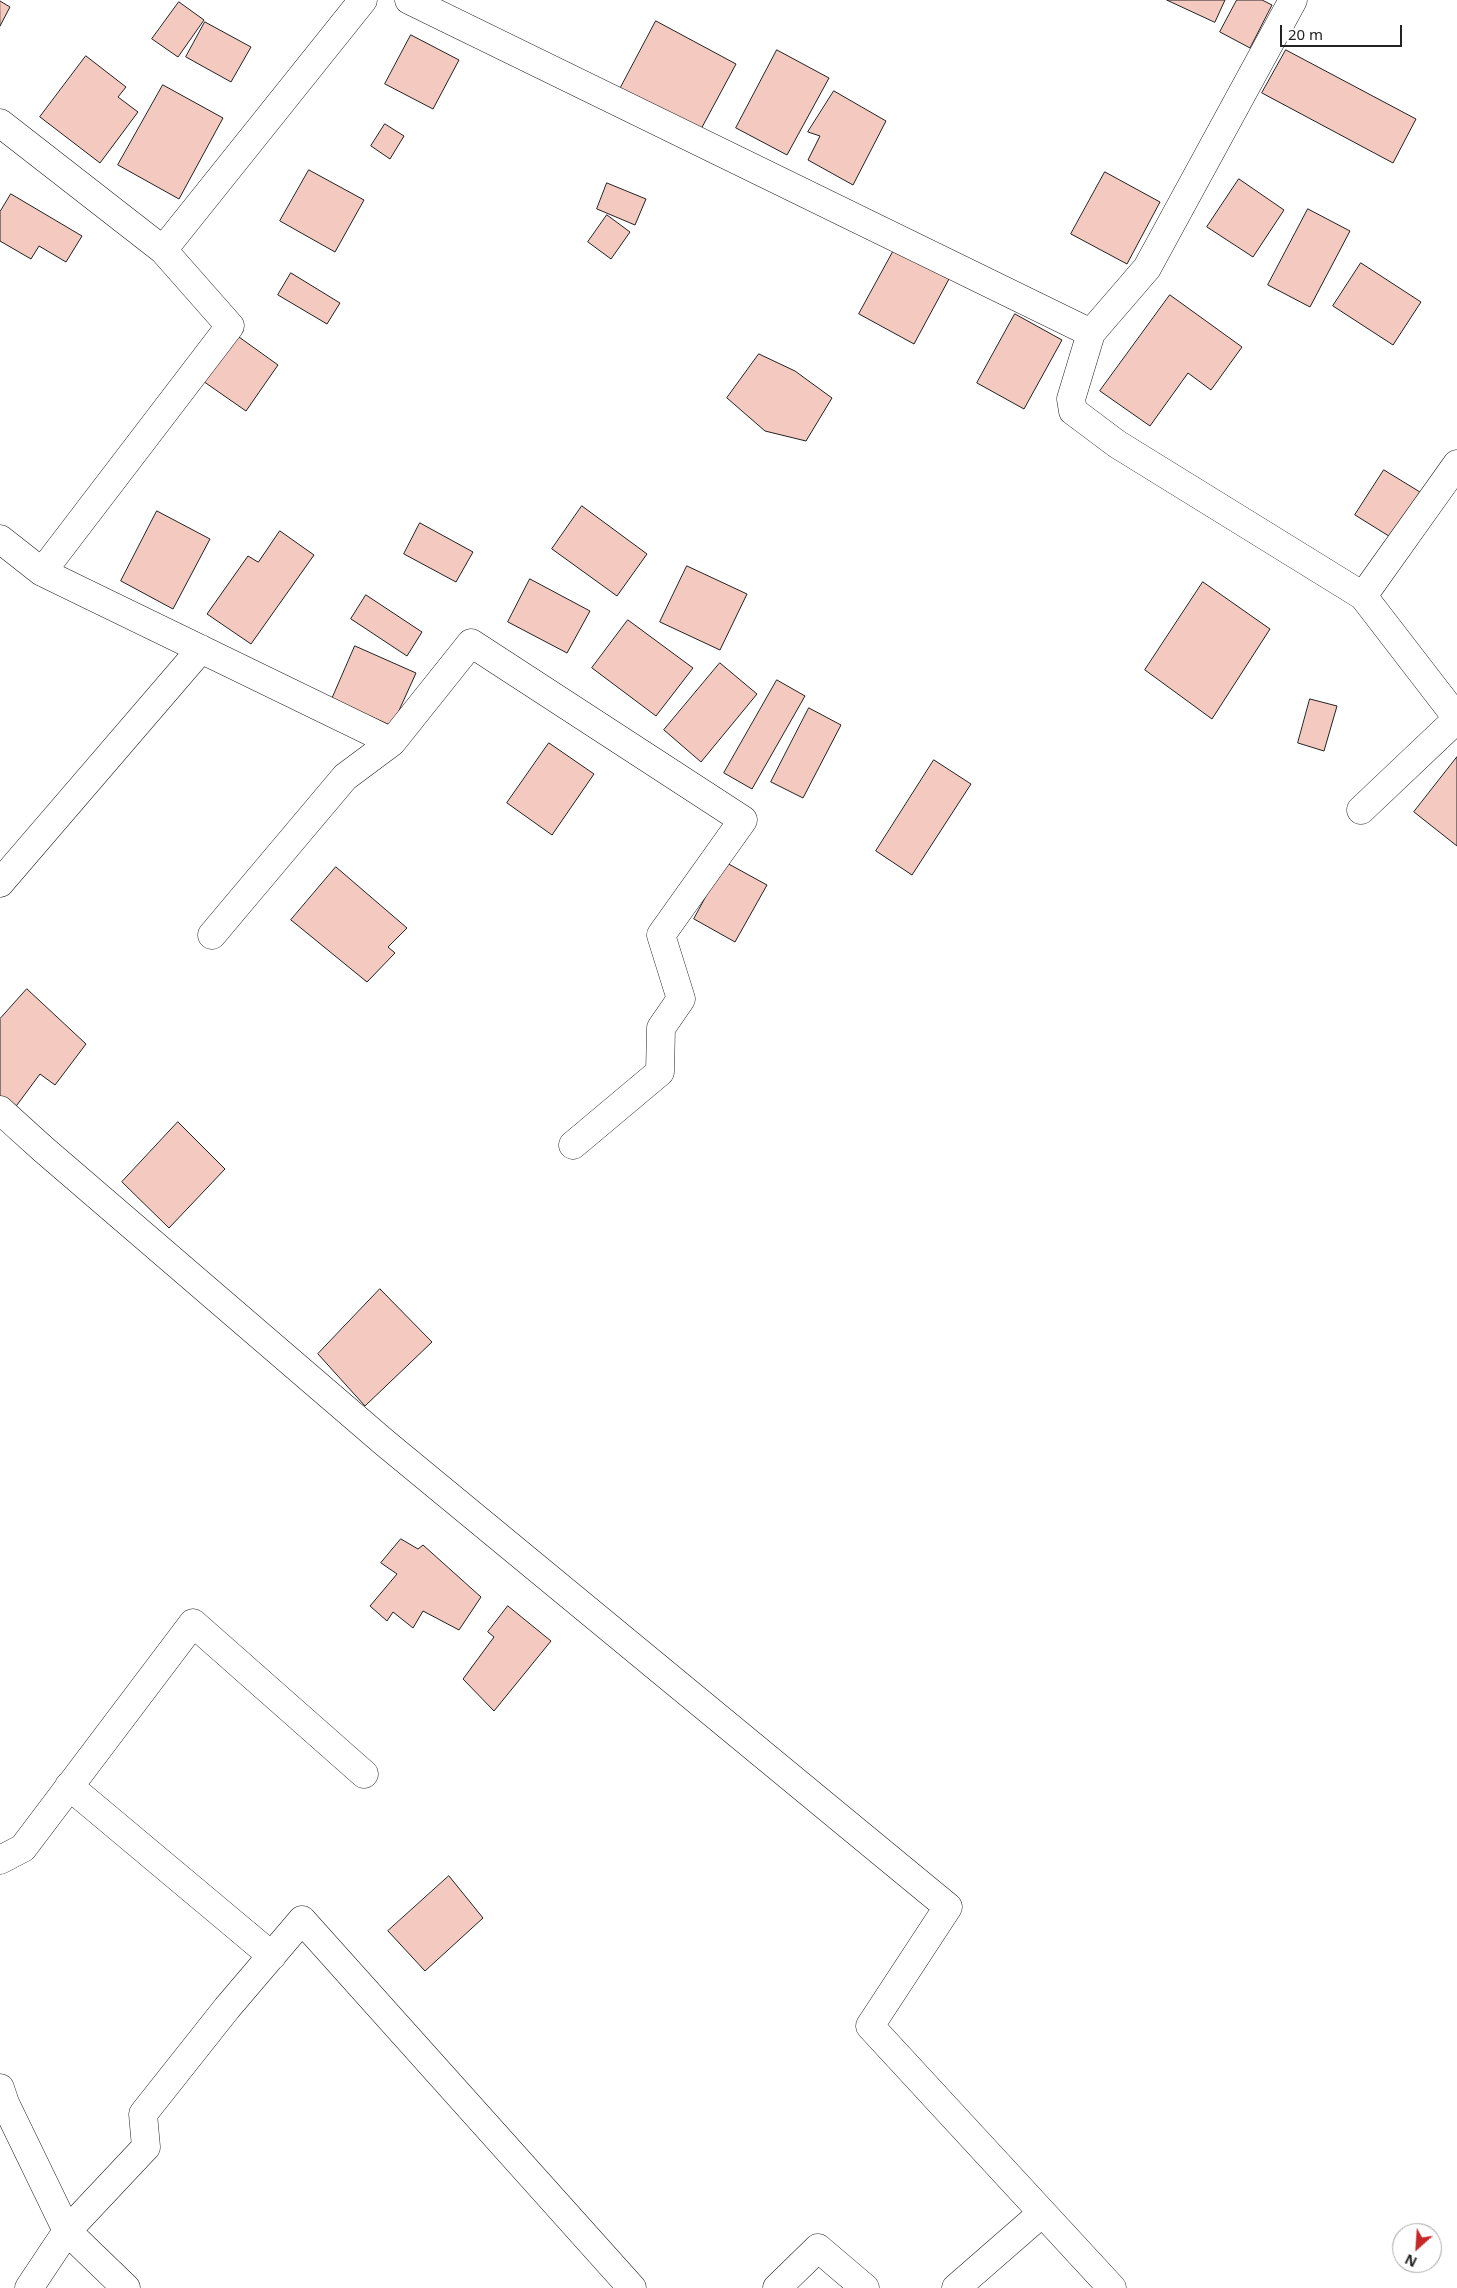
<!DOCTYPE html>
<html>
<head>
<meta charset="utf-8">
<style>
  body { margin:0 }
  #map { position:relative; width:1457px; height:2288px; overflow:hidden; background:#fff; font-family:"Noto Sans",sans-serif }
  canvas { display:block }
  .north { position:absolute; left:1392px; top:2223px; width:50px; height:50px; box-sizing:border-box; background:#fff; border:1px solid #a7a7a7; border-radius:50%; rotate:206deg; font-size:14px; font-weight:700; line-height:20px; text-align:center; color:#222 }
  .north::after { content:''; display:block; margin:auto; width:18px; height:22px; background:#c62828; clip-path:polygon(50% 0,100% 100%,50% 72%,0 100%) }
  .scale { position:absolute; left:1280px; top:25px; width:122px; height:22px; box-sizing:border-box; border:2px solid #222; border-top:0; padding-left:6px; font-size:15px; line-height:18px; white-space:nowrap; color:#222; -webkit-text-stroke:4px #fff; paint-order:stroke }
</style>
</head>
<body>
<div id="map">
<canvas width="1457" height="2288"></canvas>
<div class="north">N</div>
<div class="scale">20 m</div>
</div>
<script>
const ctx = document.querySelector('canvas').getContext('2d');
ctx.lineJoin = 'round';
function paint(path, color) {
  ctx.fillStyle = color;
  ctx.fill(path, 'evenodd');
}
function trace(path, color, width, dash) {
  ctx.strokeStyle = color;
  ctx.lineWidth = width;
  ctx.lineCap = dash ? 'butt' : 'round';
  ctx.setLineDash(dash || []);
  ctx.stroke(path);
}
const building = new Path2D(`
  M 1167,0 L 1225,0 L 1215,22 Z
  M 1237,0 L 1262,0 L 1272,5 L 1250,48 L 1220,32 Z
  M 0,1 L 10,7 L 0,26 Z
  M 179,2 L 204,20 L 178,57 L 152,39 Z
  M 656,21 L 736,64 L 700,131 L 620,89 Z
  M 205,22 L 251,47 L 231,82 L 186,57 Z
  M 411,35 L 459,60 L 433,109 L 385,84 Z
  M 777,50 L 829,78 L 787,155 L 736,128 Z
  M 1286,50 L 1416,119 L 1393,163 L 1262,93 Z
  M 86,56 L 126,87 L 118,97 L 138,112 L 100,163 L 40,117 Z
  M 163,85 L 223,118 L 179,199 L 118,165 Z
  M 834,91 L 886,121 L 853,185 L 808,160 L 820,136 L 808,132 Z
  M 385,124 L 404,136 L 390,159 L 371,146 Z
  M 309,170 L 364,200 L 335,252 L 280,221 Z
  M 1105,172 L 1160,202 L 1127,264 L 1071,234 Z
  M 1239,179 L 1284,210 L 1253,257 L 1207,227 Z
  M 607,183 L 646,199 L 635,225 L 597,209 Z
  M 11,194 L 82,236 L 66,262 L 39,246 L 31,259 L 0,241 L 0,212 Z
  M 1308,209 L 1350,231 L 1310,307 L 1268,285 Z
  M 607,215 L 630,232 L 611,259 L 588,242 Z
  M 894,250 L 949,279 L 914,344 L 859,314 Z
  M 1361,263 L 1421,302 L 1393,345 L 1333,306 Z
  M 291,273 L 340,303 L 327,324 L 278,295 Z
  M 1170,295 L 1242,347 L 1211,390 L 1188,373 L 1150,426 L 1100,391 Z
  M 1015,314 L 1062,340 L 1024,409 L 977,383 Z
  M 232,332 L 278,365 L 246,411 L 200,379 Z
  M 759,354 L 795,371 L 832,398 L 806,441 L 765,431 L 727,398 Z
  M 1384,470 L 1420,492 L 1392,538 L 1355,515 Z
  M 582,506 L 647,554 L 617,596 L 552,549 Z
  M 157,511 L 210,539 L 173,609 L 121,581 Z
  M 420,523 L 473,552 L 456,582 L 404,554 Z
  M 280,531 L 314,555 L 251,644 L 207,614 L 248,556 L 258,562 Z
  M 687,566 L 747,594 L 720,650 L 660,622 Z
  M 530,579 L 590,611 L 567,653 L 508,622 Z
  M 1203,582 L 1270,629 L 1212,719 L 1145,670 Z
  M 366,595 L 422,632 L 407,656 L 351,619 Z
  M 628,620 L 693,668 L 656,716 L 592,668 Z
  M 355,646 L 416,673 L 392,726 L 332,699 Z
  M 720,663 L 757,694 L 701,762 L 664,730 Z
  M 777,680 L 805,696 L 752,789 L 724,773 Z
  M 1310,699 L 1337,706 L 1324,751 L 1298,743 Z
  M 809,708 L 841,725 L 803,798 L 771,782 Z
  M 549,743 L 594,774 L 552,835 L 507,803 Z
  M 1457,757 L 1457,846 L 1414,812 Z
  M 934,760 L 971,784 L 912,875 L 876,851 Z
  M 725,862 L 767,885 L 735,942 L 694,919 Z
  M 336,867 L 407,928 L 388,947 L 395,953 L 367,982 L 291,920 Z
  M 27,989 L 86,1044 L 55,1085 L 40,1074 L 14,1109 L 0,1097 L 0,1019 Z
  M 178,1122 L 225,1169 L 169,1228 L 122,1182 Z
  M 380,1289 L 432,1342 L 365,1406 L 318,1354 Z
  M 401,1539 L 418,1549 L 423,1545 L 481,1597 L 459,1630 L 423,1611 L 413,1628 L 393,1612 L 387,1621 L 370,1606 L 397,1574 L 381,1563 Z
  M 508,1606 L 551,1641 L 494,1711 L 463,1679 L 494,1637 L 488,1632 Z
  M 449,1876 L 483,1918 L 425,1971 L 388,1931 Z`);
const street = new Path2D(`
  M 409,0 L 1091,333
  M 1293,0 L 1147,268 L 1091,333 L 1071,399 L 1073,411 L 1117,444 L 1363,596 L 1457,718
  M 0,123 L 163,250 L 230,326 L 42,572 L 392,742 L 471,643 L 743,820 L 661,935 L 681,999 L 661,1028 L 660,1072 L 573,1145
  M 163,250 L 363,0
  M 0,539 L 42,572
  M 1363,596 L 1457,464
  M 1361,810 L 1457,719
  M 0,883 L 201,649
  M 212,935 L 345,777 L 392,742
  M 0,1110 L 43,1149 L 385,1443 L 948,1907 L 870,2026 L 1112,2288
  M 69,1786 L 272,1956
  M 0,1860 L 23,1848 L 193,1623 L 364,1774
  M 0,2088 L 5,2103 L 67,2231 L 146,2147 L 143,2114 L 227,2008 L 302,1920 L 632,2288
  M 29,2288 L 67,2231 L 126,2288
  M 777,2288 L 818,2248 L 865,2288
  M 956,2288 L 1042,2213`);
paint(building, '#f3c9c0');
trace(building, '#222', 1);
trace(street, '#222', 29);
trace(street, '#fff', 28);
</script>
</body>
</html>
